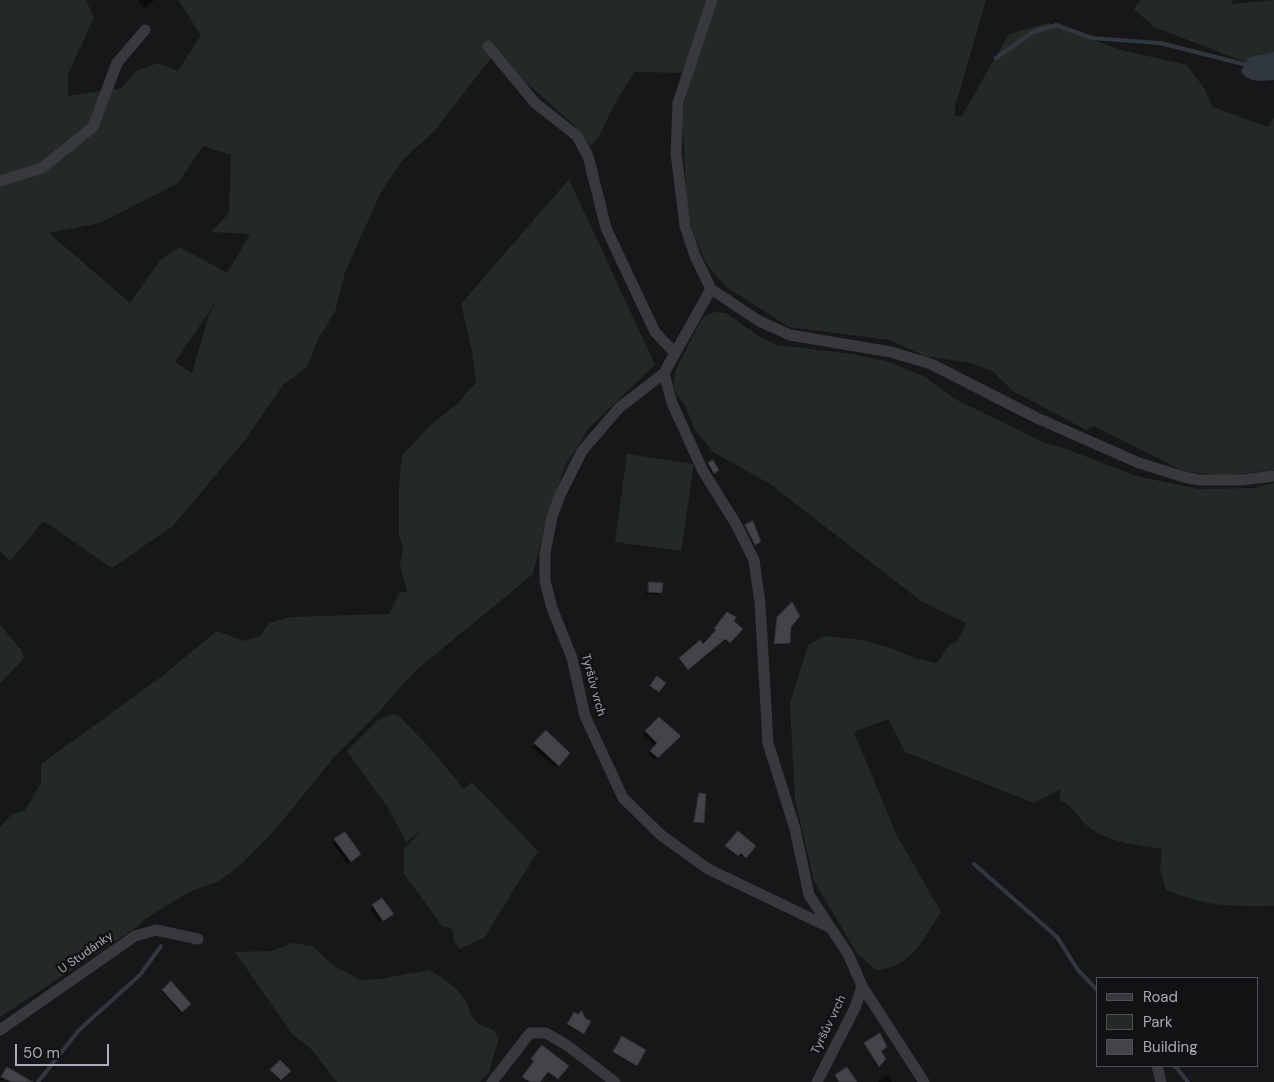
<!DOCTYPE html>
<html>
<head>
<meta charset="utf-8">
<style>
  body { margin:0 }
  #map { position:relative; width:1274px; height:1082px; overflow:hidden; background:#171618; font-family:"DM Sans",sans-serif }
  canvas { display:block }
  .legend { position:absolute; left:1096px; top:977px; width:162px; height:90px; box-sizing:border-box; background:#121113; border:1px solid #4f4f55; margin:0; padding:6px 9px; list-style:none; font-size:15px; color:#aaacb7 }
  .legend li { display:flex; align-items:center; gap:10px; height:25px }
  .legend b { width:25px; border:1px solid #4f4f55 }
  .scale { position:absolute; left:15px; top:1044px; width:94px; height:22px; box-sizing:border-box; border:2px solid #aaacb7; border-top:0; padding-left:6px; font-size:15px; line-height:18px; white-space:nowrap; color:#aaacb7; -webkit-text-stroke:4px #121113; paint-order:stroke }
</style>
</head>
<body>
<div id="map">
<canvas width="1274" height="1082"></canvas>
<ul class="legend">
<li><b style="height:6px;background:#38383d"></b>Road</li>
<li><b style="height:14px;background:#232a25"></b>Park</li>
<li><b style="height:14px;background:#444448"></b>Building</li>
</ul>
<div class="scale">50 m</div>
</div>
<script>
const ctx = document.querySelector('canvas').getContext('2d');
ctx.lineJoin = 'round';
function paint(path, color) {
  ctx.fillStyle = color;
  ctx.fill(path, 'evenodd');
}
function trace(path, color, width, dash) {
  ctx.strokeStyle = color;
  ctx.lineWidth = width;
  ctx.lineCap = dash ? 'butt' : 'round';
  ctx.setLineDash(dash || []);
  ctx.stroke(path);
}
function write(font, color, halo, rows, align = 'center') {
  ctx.font = font + ' "DM Sans",sans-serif';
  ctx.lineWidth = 5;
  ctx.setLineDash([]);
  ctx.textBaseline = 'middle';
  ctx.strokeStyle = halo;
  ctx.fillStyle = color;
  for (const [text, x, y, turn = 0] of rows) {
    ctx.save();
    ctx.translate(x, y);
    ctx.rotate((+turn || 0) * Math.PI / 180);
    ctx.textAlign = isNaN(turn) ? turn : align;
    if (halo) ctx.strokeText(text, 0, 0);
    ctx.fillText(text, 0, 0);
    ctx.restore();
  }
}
const green = new Path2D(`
  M 0,0 L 86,0 L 94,18 L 68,74 L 68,96 L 122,88 L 136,71 L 158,63 L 178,71 L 201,35 L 178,0 L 986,0 L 955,107 L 955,116 L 961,117 L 1009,34 L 1048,23 L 1121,50 L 1187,65 L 1204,88 L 1213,107 L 1268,127 L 1274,118 L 1274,470 L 1223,476 L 1183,471 L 1094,426 L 1086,430 L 1013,391 L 992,371 L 971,363 L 924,356 L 890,340 L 789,327 L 725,286 L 706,263 L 695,238 L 687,209 L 682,113 L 693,73 L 634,72 L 611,111 L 598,139 L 590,146 L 573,124 L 522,79 L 498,49 L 435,130 L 401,162 L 381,192 L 345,272 L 335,312 L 319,337 L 307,367 L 283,385 L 246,439 L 173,526 L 112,568 L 45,522 L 41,524 L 10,561 L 0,551 ZM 203,146 L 231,155 L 229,213 L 211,232 L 250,234 L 227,273 L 180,247 L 160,260 L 130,303 L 49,233 L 100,223 L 178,183 ZM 218,299 L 209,315 L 192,373 L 175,362 Z
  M 1140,0 L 1233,0 L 1232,4 L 1274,0 L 1274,52 L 1248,57 L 1245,62 L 1154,27 L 1134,9 Z
  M 569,179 L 655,365 L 589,428 L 566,464 L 547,516 L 533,574 L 414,672 L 375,716 L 336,755 L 273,832 L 242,864 L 219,881 L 189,892 L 145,919 L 137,927 L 0,1017 L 0,827 L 12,814 L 24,811 L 30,802 L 41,783 L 41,764 L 161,677 L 217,631 L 244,641 L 261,635 L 269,623 L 291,617 L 389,614 L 400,592 L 407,592 L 400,565 L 403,548 L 399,535 L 399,486 L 402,455 L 433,423 L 457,404 L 476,382 L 472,351 L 461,304 Z
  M 714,312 L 726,313 L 760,337 L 777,345 L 853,354 L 889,362 L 925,377 L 957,400 L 1045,443 L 1064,448 L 1136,476 L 1199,489 L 1255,488 L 1274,483 L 1274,906 C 1232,907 1206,906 1166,890 L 1160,869 L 1162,849 C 1139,845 1110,843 1090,828 C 1079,819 1072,806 1059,799 L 1061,789 L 1034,803 L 905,752 L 888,719 L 854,732 L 896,834 L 941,912 C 923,939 912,968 876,970 L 856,952 L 814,881 L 795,800 L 790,703 L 808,645 L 824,636 L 863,640 L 888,647 L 914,658 L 937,663 L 950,644 L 957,642 L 966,623 L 921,601 L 770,484 L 713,452 L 695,430 L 684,403 L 677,396 L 674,386 L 675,372 L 699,324 L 704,316 Z
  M 627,454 L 694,464 L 681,551 L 615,542 Z
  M 0,625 L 22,651 L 24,658 L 0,684 Z
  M 392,714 L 398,715 L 430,748 L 464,789 L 472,782 L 538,851 L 484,938 L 459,949 L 453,939 L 454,933 L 449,927 L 443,927 L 404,874 L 404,849 L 422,829 L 406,842 L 388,808 L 347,751 L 378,720 Z
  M 293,943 L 312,946 L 333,965 L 360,980 L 379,979 L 429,970 C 443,978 456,986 465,1000 C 469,1007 471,1018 478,1023 C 488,1030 492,1025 499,1038 L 489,1072 L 480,1082 L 337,1082 L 311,1049 L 292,1034 L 235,952 L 271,951 Z`);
const water = new Path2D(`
  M 1274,52 L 1274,80 C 1260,81 1250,83 1241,72 L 1248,57 Z`);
const shadow = new Path2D(`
  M 138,0 L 155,0 L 144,8 Z
  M 713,462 L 718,470 L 712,474 L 707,465 Z
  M 746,526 L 759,543 L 754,545 Z
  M 649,584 L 661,592 L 658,595 L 646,594 L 647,586 Z
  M 792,604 L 793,620 L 788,634 L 788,643 L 774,645 L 777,620 Z
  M 727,613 L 741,629 L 728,643 L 723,639 L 687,670 L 679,660 L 700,642 L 703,645 L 716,632 L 714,630 Z
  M 659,719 L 679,736 L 655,760 L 648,754 L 655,746 L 643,735 Z
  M 546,732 L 569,753 L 555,767 L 532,747 Z
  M 345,833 L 357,857 L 348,864 L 332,843 Z
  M 738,833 L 754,846 L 744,858 L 739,853 L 736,856 L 726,848 Z
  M 373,906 L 389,916 L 380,922 L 370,909 Z
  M 171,983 L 189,1004 L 180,1012 L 162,992 Z
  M 573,1014 L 583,1033 L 582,1034 L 567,1026 Z
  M 622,1039 L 636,1065 L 635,1066 L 613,1053 Z
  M 865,1044 L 880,1051 L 885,1059 L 877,1067 Z
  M 542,1047 L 567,1066 L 556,1079 L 546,1072 L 539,1082 L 528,1082 L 522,1078 L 535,1063 L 532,1061 Z
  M 280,1062 L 289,1071 L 279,1080 L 270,1071 Z
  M 7,1069 L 19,1082 L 0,1080 Z
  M 887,1075 L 892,1082 L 878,1082 Z`);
const stream = new Path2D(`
  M 996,58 L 1033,32 L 1056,25 L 1092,38 L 1160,43 L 1247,65
  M 974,864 L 1057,937 L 1078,970 L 1098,991
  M 1175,1066 L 1188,1082
  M 38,1082 L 79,1030 L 140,975 L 161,946`);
const building = new Path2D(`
  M 713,460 L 719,470 L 714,474 L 708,463 Z
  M 753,521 L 761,542 L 755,545 L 745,525 Z
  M 649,582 L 663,583 L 662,593 L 648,592 Z
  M 792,602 L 800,616 L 791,627 L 790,643 L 774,644 L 777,617 Z
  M 727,612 L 736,617 L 734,621 L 743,629 L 730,643 L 725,639 L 688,670 L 679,658 L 700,640 L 703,644 L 716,630 L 714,629 Z
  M 657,676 L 666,683 L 659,692 L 650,686 Z
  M 659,717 L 681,736 L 658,758 L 650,751 L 657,743 L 645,731 Z
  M 546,730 L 570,753 L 559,766 L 534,743 Z
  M 699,793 L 706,794 L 704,823 L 694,822 Z
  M 738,831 L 756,846 L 746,858 L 741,853 L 738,856 L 725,846 Z
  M 345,832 L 361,854 L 351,862 L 334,839 Z
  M 382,898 L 394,914 L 383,921 L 372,905 Z
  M 171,981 L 191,1004 L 182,1012 L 162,990 Z
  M 582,1011 L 585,1018 L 591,1021 L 584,1034 L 567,1024 L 574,1012 L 578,1014 Z
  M 880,1033 L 887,1047 L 881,1051 L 886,1059 L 879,1067 L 864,1043 Z
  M 622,1036 L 646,1050 L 637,1066 L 613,1052 Z
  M 542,1045 L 569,1066 L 558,1079 L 548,1072 L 540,1082 L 530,1082 L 522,1077 L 534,1061 L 531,1059 Z
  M 280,1060 L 291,1071 L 281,1080 L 270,1070 Z
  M 7,1067 L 33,1082 L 11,1082 L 1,1077 Z
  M 847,1067 L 857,1082 L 839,1082 L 835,1075 Z`);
const minor = new Path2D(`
  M 712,0 L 678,103 L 676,153 L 685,226 L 695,256 L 711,289 L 759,321 L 790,335 L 891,352 L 931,364 L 1037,418 L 1139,463 L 1184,477 L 1199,480 L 1242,480 L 1274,476
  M 488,46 L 535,103 L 577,136 L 588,156 L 606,228 L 655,332 L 674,352
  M 0,181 L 42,168 L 93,127 L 117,63 L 145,30
  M 711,289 L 664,373 L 619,408 L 582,451 L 560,495 L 552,517 L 545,553 L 545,581 L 552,608 L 572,658 L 585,716 L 623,798 L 661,835 L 708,869 L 829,927
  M 664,373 L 672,403 L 703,471 L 736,524 L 754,560 L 760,603 L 768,743 L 795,829 L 809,895 L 848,954 L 862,986 L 855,1008 L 817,1082
  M 862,986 L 924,1082
  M 0,1030 L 135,936 L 156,930 L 198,939
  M 1157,1066 L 1161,1082
  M 492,1082 L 530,1033 L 546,1033 L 568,1046 L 615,1082`);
const streetNames = [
  ["Tyršův vrch",593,685,75],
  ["U Studánky",86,953,-35],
  ["Tyršův vrch",829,1025,-64]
];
paint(green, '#232a25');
paint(water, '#313740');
paint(shadow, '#0007');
trace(stream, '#313740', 4);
paint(building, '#444448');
trace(building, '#313134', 1);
trace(minor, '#38383d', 11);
write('12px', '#aaacb7', '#121113', streetNames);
</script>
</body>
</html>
